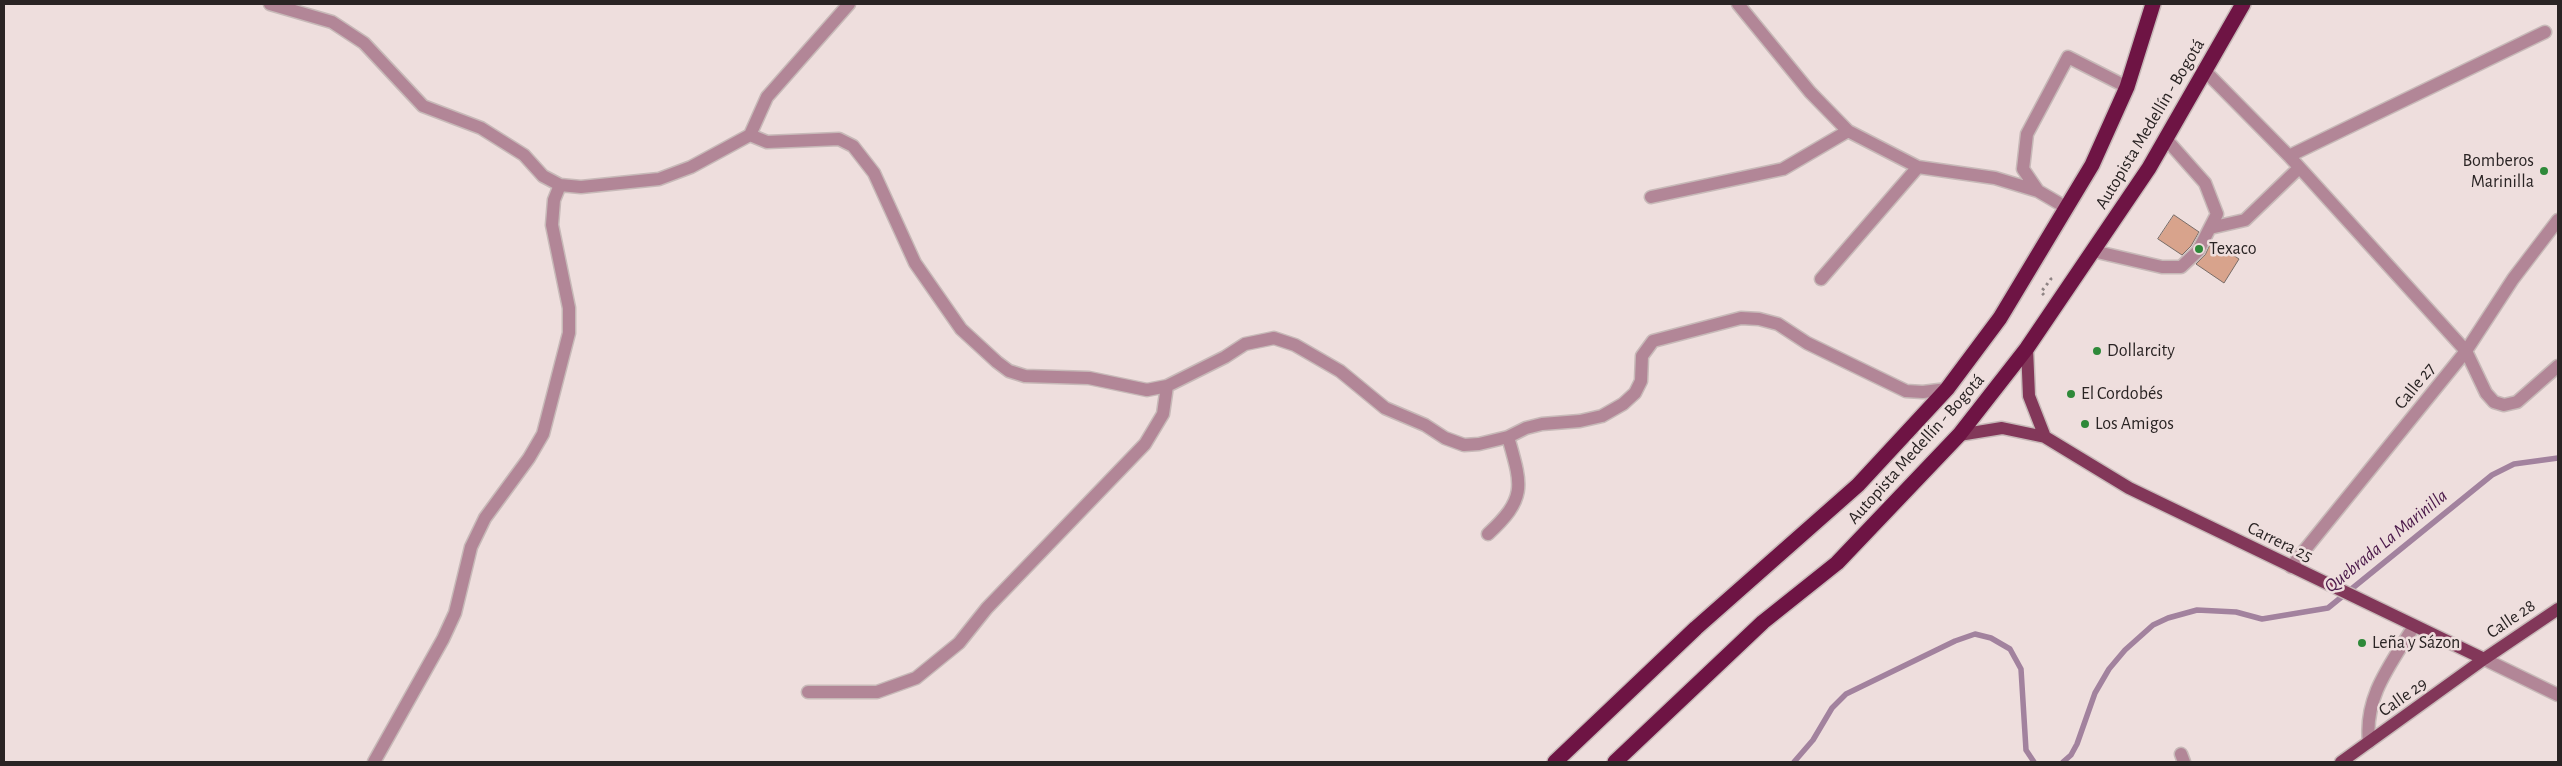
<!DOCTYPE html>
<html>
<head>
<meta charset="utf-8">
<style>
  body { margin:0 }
  #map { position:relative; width:2562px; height:766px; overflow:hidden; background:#eededd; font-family:"Alegreya Sans",sans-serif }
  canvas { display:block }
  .frame { position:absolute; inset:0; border:5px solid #2a2424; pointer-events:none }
</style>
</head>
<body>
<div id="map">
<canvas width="2562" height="766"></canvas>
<div class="frame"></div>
</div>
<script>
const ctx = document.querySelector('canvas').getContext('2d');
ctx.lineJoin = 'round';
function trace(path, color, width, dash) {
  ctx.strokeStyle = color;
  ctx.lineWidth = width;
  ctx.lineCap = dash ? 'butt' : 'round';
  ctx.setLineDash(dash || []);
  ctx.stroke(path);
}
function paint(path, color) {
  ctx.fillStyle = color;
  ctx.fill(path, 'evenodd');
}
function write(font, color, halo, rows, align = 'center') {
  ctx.font = font + ' "Alegreya Sans",sans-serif';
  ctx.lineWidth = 5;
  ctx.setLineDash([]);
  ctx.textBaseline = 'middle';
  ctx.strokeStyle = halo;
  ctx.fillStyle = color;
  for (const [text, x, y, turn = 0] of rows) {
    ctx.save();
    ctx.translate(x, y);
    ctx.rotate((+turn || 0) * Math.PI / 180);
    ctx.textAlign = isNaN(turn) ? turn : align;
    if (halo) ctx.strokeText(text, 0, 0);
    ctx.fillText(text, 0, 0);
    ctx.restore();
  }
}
const stream = new Path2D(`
  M 1794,762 L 1813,740 L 1832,708 L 1846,694 L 1955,641 L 1975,634 L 1991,638 L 2010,649 L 2021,669 L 2026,750 L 2034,762
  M 2063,762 L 2071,755 L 2077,744 L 2095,693 L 2109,669 L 2125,650 L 2153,625 L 2168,618 L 2197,610 L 2236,612 L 2262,619 L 2328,608 L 2492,475 L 2514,464 L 2558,458`);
const building = new Path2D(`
  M 2174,215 L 2199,232 L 2191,246 L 2182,255 L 2158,239 Z
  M 2212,241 L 2239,259 L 2224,283 L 2196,264 L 2205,255 Z`);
const path = new Path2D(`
  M 2044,295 L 2041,292 L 2051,279 L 2049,277`);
const minor = new Path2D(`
  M 270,4 L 332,22 L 364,43 L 423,106 L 481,128 L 524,155 L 543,176 L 560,185 L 581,187 L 659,179 L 691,167 L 750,135 L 767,97 L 849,4
  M 1738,4 L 1810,92 L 1848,131 L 1918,167 L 1995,178 L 2038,191 L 2067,208
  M 2205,71 L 2289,156 L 2466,351 L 2486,393 L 2494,402 L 2504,405 L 2517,402 L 2558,366
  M 750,135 L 767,142 L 839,139 L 853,146 L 874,173 L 915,263 L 961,329 L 997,362 L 1009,371 L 1025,376 L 1089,378 L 1147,390 L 1167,386 L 1225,357 L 1245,344 L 1274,338 L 1295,345 L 1340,371 L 1385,408 L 1425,425 L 1445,438 L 1464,445 L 1479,444 L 1508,437 L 1526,428 L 1542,424 L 1580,421 L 1602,416 L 1623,404 L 1635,393 L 1641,381 L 1642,356 L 1653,341 L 1741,318 L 1759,319 L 1778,324 L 1807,343 L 1906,391 L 1923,392 L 1947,389
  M 2289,156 L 2545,32
  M 2038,191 L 2023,169 L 2027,134 L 2068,57 L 2127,87
  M 1651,197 L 1783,169 L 1848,131
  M 2210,228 L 2245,220 L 2299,168
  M 2093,251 L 2162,267 L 2181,267 L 2198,251 L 2217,214 L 2205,183 L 2166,139
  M 1821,279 L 1918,167
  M 1488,534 C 1527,498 1522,486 1508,437
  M 2291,567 L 2466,351 L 2513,279 L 2558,220
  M 2484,659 L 2558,695
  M 808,692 L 877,692 L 916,678 L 959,643 L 987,608 L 1145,444 L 1163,414 L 1167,386
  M 2369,742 C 2364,696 2391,664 2414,626
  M 2181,754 L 2184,762
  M 374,762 L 443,639 L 455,613 L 471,547 L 485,518 L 529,458 L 543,434 L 569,333 L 569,308 L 552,225 L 554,200 L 560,185`);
const major = new Path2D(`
  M 2027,348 L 2029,396 L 2045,437
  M 1959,435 L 2002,428 L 2045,437 L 2129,488 L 2484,659
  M 2341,762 L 2484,659 L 2558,609`);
const highway = new Path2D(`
  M 1555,762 L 1696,628 L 1858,485 L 1947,389 L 2000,318 L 2092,165 L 2127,87 L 2153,4
  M 1615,762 L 1763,622 L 1837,563 L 1959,435 L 2027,348 L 2149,168 L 2243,4`);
const markers = [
  [2544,171,5,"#2e8939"],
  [2199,249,5,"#2e8939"],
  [2097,351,5,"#2e8939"],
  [2071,394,5,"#2e8939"],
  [2085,424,5,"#2e8939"],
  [2362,643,5,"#2e8939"]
];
const streetNames = [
  ["Autopista Medellín - Bogotá",2150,124,-59],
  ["Calle 27",2415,386,-51],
  ["Autopista Medellín - Bogotá",1916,449,-48],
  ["Carrera 25",2280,542,26],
  ["Calle 28",2511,619,-34],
  ["Calle 29",2403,697,-35]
];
const poiNames = [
  ["Bomberos",2534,161,"right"],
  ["Marinilla",2534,182,"right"],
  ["Texaco",2209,249],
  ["Dollarcity",2107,351],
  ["El Cordobés",2081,394],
  ["Los Amigos",2095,424],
  ["Leña y Sázon",2372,643]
];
const waterNames = [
  ["Quebrada La Marinilla",2386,541,-39]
];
trace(stream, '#a2829e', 5.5);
paint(building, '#d8a38c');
trace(building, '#786c67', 1);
trace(minor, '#c7b9b8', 15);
trace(major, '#c7b9b8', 15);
trace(highway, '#c7b9b8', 18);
trace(path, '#8f8484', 3, [2.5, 4]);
trace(minor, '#b28697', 12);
trace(major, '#823759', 12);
trace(highway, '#6e1444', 15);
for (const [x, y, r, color] of markers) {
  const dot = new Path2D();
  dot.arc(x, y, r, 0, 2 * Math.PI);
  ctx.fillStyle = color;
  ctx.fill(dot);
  trace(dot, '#eededd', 2);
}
write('18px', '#2a2424', '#eededd', streetNames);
write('18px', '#2a2424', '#eededd', poiNames, 'left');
write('italic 19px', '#4a1849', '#eededd', waterNames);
</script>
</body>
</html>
